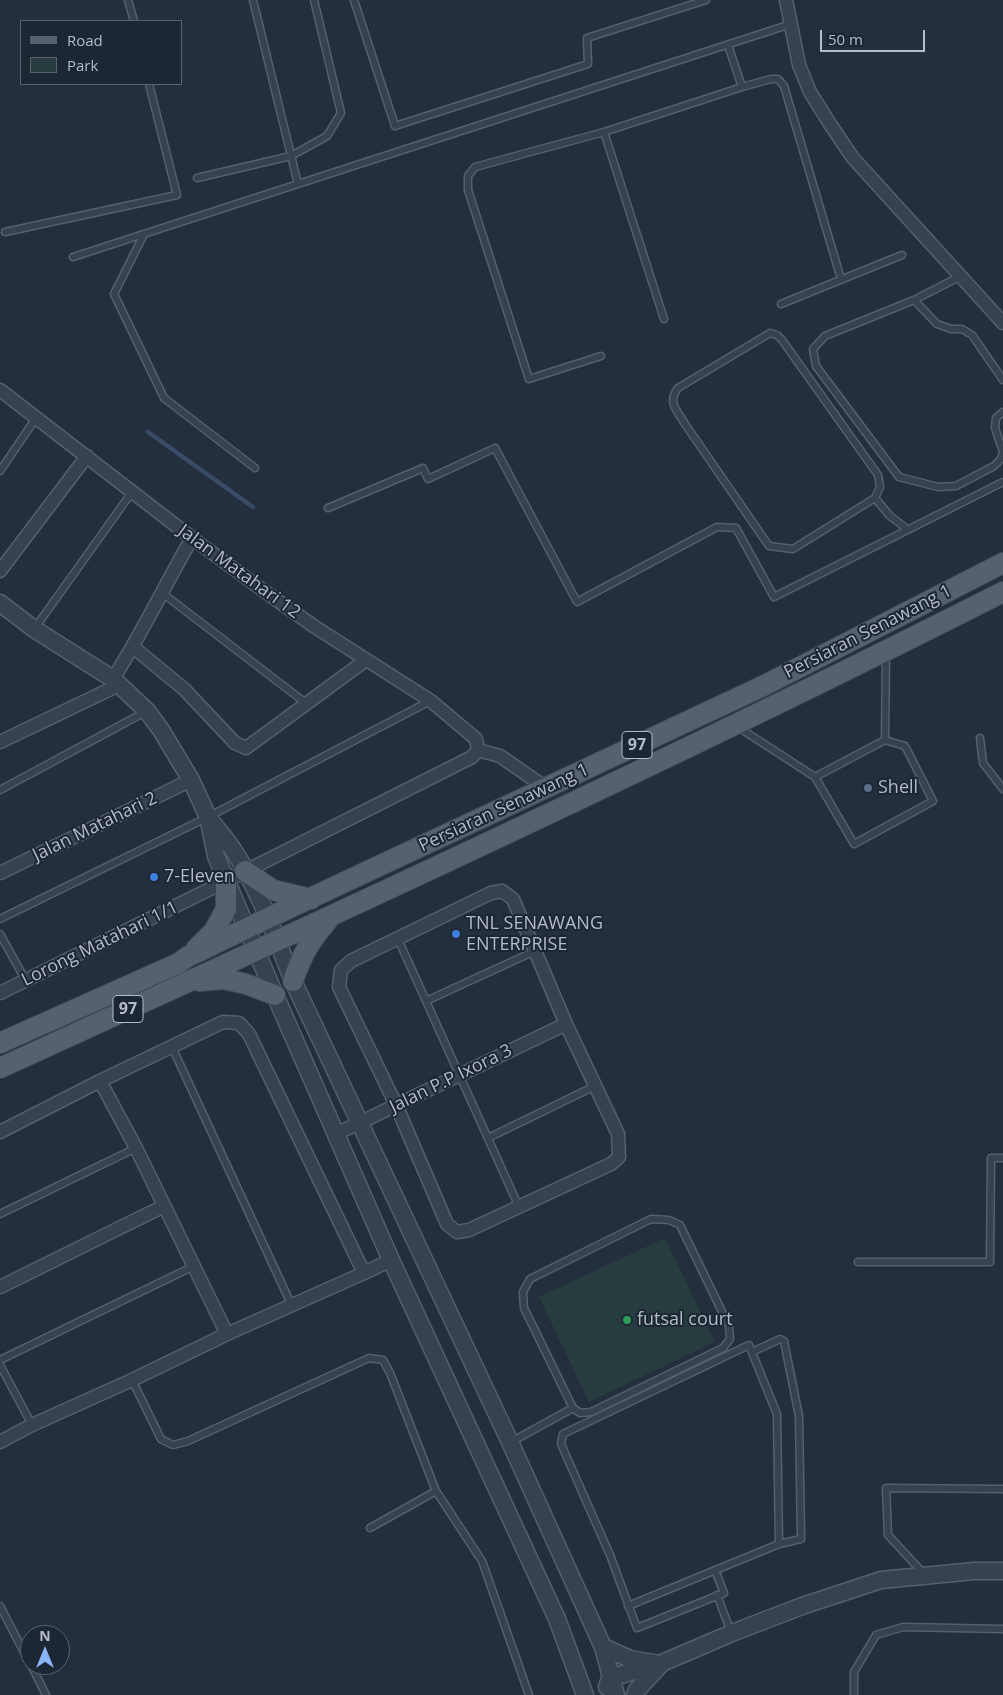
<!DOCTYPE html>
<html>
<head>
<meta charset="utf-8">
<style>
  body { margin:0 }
  #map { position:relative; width:1003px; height:1695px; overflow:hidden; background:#242f3e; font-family:"Open Sans",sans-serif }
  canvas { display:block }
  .legend { position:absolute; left:20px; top:20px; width:162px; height:65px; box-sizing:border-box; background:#1d2633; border:1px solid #59626f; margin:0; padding:6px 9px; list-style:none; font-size:15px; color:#b4bcc9 }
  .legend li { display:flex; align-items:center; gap:10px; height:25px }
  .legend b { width:25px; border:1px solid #59626f }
  .north { position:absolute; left:20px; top:1625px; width:50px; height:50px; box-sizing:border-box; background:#1d2633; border:1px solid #59626f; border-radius:50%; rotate:0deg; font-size:14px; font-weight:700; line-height:20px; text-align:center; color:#b4bcc9 }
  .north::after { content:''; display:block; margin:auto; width:18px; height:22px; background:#8ab4f8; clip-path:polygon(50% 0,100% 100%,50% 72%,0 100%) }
  .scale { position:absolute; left:820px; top:30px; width:105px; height:22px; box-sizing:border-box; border:2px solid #b4bcc9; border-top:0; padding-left:6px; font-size:15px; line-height:18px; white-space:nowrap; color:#b4bcc9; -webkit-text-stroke:4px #1d2633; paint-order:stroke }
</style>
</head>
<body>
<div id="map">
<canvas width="1003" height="1695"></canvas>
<ul class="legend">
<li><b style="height:6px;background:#56606e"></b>Road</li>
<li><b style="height:14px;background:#263c3f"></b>Park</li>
</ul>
<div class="north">N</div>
<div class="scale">50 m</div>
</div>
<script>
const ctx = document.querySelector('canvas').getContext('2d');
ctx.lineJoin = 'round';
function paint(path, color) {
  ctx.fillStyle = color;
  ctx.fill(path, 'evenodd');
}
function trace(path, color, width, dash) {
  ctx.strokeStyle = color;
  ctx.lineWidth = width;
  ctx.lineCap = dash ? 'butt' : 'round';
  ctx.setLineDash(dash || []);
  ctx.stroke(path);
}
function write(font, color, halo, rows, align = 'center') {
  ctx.font = font + ' "Open Sans",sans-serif';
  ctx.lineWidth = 4;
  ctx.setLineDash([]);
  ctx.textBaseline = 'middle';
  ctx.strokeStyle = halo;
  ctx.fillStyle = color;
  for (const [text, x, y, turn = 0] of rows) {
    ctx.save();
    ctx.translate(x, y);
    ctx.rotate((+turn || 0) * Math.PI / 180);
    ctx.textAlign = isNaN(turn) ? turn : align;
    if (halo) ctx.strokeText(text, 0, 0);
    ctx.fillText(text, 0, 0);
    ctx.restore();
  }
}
const green = new Path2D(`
  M 665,1238 L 715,1342 L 589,1402 L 539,1297 Z`);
const stream = new Path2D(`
  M 148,432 L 253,507`);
const service = new Path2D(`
  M 128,0 L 134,21
  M 253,0 L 298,184
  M 354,0 L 395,126 L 588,64 L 587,38 L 706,0
  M 742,87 L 771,79 L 778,79 L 784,86 L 841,279
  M 604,132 L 664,319
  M 197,178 L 291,156 L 327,136 L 341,113 L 314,0
  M 5,232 L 177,195 L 149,84
  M 144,234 L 114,294 L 164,398 L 255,468
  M 73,257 L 791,24
  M 961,276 L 914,300 L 937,324 L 951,329 L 962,329 L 972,335 L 1003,380
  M 914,300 L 825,336 L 813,349 L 816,366 L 899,477 L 938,487 L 956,486 L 994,466 L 1001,459 L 1003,452
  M 781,304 L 902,255
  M 770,333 L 777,335 L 782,340 L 878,475 L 880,487 L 875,498 L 793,549 L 769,546 L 685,424 C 677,410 667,403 678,388 Z
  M 601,356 L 529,379 L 468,190 L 468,176 L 475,167 L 604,132 L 742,87 L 728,45
  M 1003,412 L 996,418 L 995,428 L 1003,452
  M 0,471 L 36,418
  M 875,498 L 890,516 L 907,529
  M 328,508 L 423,468 L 428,479 L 495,448 L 577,602 L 717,527 L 736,528 L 774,597 L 1003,482
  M 161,592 L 307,704
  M 35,628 L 132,492
  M 738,727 L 815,777 L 885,740 L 886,654
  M 980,738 L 983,763 L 1003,789
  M 815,777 L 854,844 L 933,801 L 905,746 L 885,740
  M 0,790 L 147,711
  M 0,919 L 208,817 L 430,701
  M 0,934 L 26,981
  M 398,939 L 519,1207
  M 426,1001 L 535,951
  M 172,1047 L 292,1306
  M 488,1138 L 595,1086
  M 0,1214 L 136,1148
  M 858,1262 L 990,1262 L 991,1158 L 1003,1158
  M 0,1360 L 194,1266
  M 0,1365 L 32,1425
  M 132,1380 L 161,1439 L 173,1445 L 188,1441 L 369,1358 L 383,1360 L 390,1373 L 436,1491 L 482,1561 L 529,1695
  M 511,1442 L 573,1408 L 524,1308 L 523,1292 L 530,1279 L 651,1219 L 669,1220 L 680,1225 L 729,1326 L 730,1339 L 723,1348 L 591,1412 L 580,1413 L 573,1408
  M 370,1528 L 436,1491
  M 715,1570 L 724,1593 L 637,1628 L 610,1555 L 561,1444 L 563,1434 L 749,1345 L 777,1414 L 779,1544
  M 924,1574 L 888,1535 L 886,1488 L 1003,1489
  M 717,1595 L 731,1632
  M 0,1606 L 30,1664
  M 628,1606 L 779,1544 L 801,1539 L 799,1416 L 784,1341 L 780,1339 L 752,1352
  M 31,1665 L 46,1695
  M 854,1695 L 854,1672 L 876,1635 L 903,1627 L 1003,1629`);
const minor = new Path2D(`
  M 786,0 L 799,65 L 810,92 L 830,124 L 853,158 L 1003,323
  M 0,390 L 192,538 L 264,591 L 315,627 L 431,701 L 476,739 L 478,750
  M 0,571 L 87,456
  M 133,647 L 184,689 L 235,743 L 246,748 L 366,660
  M 113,679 C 142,633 165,585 192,538
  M 0,742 L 119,685
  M 478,750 L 500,756 L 546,788
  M 0,873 L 191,780
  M 502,891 L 513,899 L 566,1024 L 618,1134 L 619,1157 L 611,1164 L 469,1230 L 457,1232 L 447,1224 L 396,1105 L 339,987 L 341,970 L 351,961 L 491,893 Z
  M 0,993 L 226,881 L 472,757 L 478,750
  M 100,1081 L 136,1148 L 227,1334
  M 0,1132 L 100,1081 L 223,1022 L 239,1023 L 249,1034 L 364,1273
  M 336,1134 L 566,1024
  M 0,1287 L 164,1206
  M 0,1442 L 32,1425 L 132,1380 L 227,1334 L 364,1273 L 391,1260`);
const tertiary = new Path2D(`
  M 0,603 L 34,629 L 113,679 L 147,711 L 161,730 L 191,780 L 208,817 L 216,856 L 275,995 L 391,1260 L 557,1619 L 585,1695
  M 211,821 C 218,830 226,839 232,848 C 258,887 276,938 293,981 L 510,1442 L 603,1647 L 616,1695
  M 603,1647 L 630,1659 L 654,1663
  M 607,1687 L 610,1678 L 662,1663 L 732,1633 L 802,1606 L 881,1580 L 974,1571 L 1003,1571
  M 635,1695 L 637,1690 L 662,1663`);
const primary = new Path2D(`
  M 245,871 L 273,890 L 311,899
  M 196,949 L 214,931 L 226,909 L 226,881
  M 199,981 L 224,979 L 246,984 L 275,995
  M 293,981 C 302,954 310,941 328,920
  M 0,1043 L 179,963 L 187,957 L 268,918 L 763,686 L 1003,563
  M 0,1068 C 337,914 673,759 1003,592`);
const markers = [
  [868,788,5,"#5c6f8a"],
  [154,877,5,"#3f7fe0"],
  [456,934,5,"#3f7fe0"],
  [627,1320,5,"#2e9e5b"]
];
const shields = [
  [637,745,30],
  [128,1009,30]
];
const shieldNames = [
  ["97",637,745],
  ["97",128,1009]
];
const streetNames = [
  ["Jalan Matahari 12",239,572,36],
  ["Persiaran Senawang 1",868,632,-27],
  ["Persiaran Senawang 1",504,808,-25],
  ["Jalan Matahari 2",95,827,-26],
  ["Lorong Matahari 1/1",100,944,-26],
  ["Jalan P.P Ixora 3",451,1079,-26]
];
const poiNames = [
  ["Shell",878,788],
  ["7-Eleven",164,877],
  ["TNL SENAWANG",466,924],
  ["ENTERPRISE",466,945],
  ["futsal court",637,1320]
];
paint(green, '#263c3f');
trace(stream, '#394c67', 4.5);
trace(service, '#565f6c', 9);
trace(minor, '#565f6c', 15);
trace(tertiary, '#565f6c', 19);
trace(primary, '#414a57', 22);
trace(service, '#38414e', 6);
trace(minor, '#38414e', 12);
trace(tertiary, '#38414e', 16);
trace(primary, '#56606e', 20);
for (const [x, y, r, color] of markers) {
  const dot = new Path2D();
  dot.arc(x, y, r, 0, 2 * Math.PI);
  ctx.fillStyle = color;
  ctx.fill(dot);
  trace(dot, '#1d2633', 2);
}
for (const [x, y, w] of shields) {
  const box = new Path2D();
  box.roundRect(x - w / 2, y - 13.5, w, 27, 4);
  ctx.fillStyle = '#1d2633';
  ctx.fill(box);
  trace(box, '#b4bcc9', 1);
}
write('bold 16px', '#b4bcc9', null, shieldNames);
write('18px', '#b4bcc9', '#1d2633', streetNames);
write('18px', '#b4bcc9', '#1d2633', poiNames, 'left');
</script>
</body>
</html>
